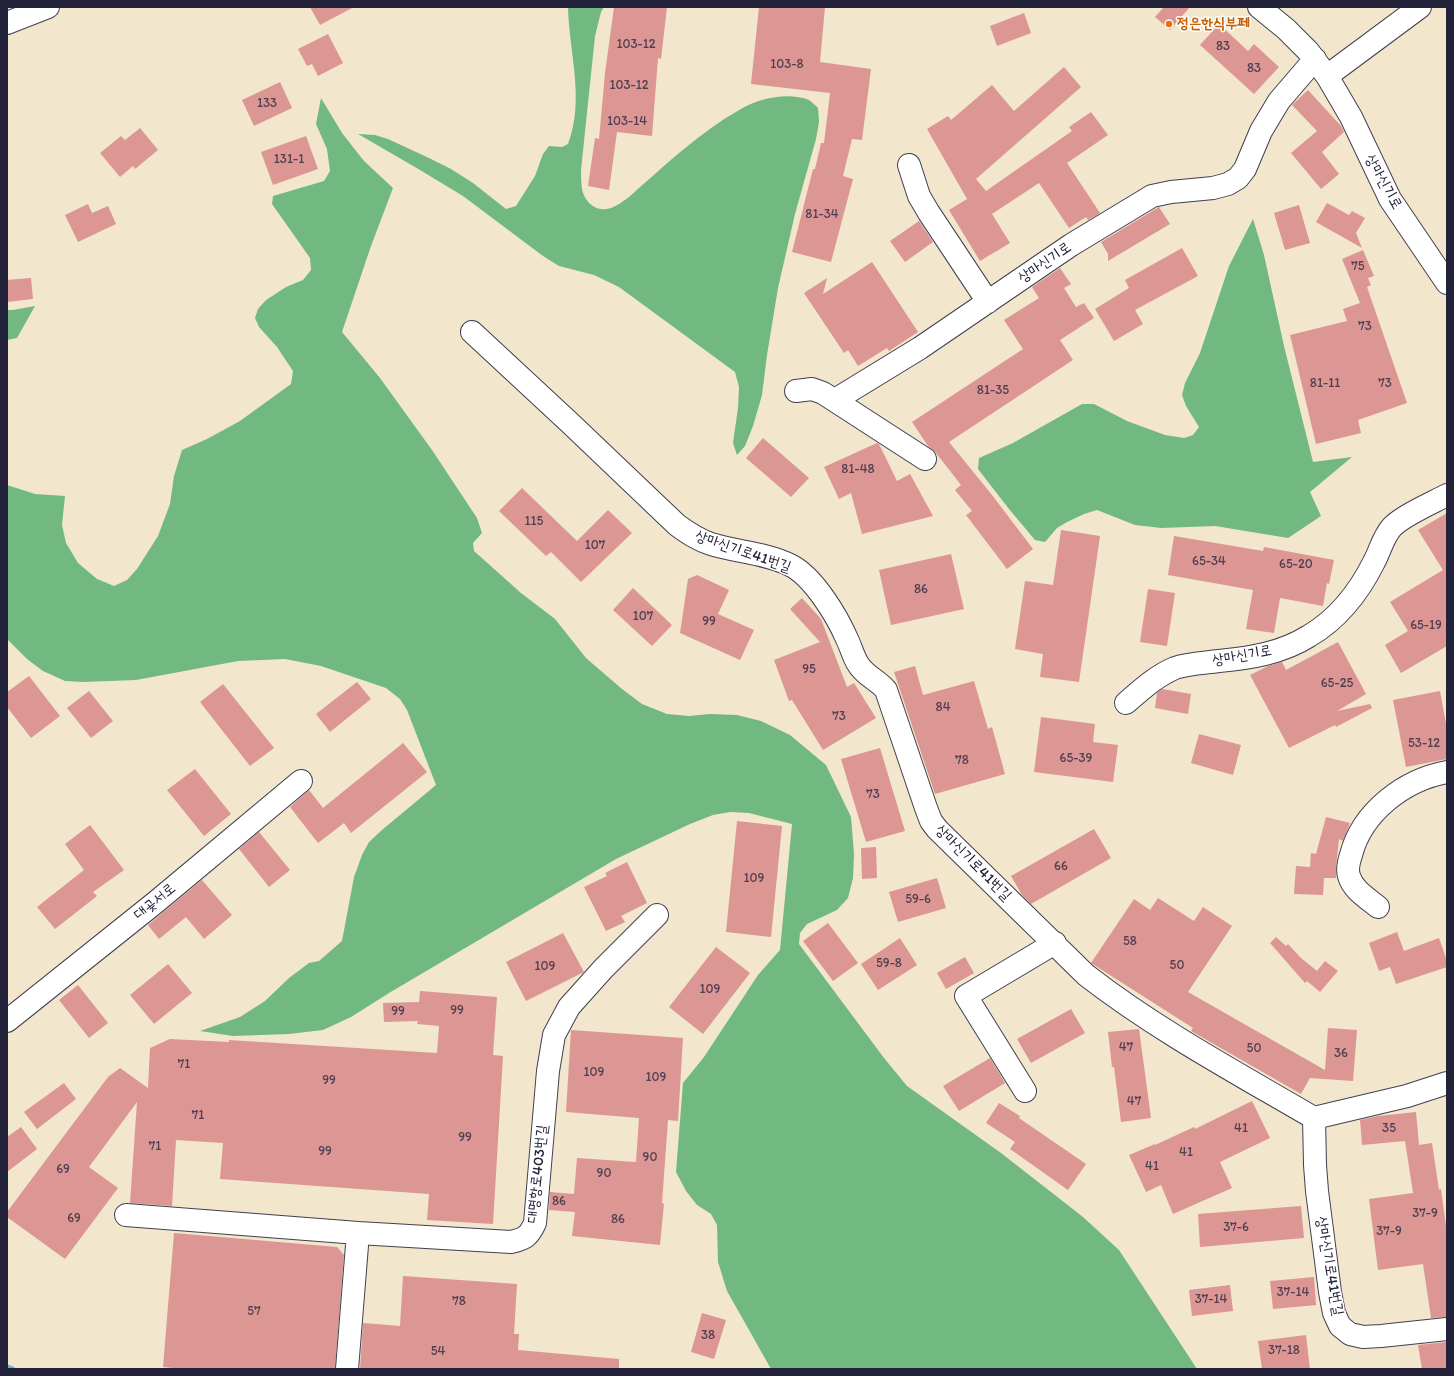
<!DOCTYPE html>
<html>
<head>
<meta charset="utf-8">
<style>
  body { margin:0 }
  #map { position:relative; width:1454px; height:1376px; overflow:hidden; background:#f2e6cc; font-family:Itim,sans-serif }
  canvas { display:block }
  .frame { position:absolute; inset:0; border:8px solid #22223b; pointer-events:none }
</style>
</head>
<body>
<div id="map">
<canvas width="1454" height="1376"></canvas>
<div class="frame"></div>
</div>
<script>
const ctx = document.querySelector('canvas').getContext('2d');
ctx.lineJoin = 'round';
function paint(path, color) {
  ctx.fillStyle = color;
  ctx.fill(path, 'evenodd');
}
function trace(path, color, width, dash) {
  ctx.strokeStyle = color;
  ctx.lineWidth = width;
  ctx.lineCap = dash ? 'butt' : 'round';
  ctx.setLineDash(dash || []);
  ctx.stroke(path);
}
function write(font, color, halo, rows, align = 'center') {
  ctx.font = font + ' Itim,"Poor Story",sans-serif';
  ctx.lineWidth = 3;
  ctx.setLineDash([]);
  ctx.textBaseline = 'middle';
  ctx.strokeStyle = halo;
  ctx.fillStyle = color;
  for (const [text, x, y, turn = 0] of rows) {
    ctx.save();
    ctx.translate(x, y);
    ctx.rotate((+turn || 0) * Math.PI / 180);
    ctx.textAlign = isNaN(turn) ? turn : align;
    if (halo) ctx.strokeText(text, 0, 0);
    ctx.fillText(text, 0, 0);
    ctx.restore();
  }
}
const forest = new Path2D(`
  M 568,7 L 604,7 L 601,12 L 595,36 L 581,170 C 581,176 581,183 582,189 C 584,200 594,211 606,209 C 615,208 622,202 629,197 C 664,166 700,132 741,109 C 760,98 788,92 809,100 C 812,102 815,105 818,108 L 819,122 L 816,139 L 795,214 L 778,288 L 767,355 L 762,395 L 753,426 L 745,446 L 737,455 L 733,443 L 738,408 L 739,387 L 735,372 L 619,287 L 594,275 L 559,266 L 543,256 L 463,196 L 420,170 L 358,134 L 375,135 L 388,139 L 429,158 L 451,169 L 473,183 L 506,209 L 516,206 L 535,176 L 543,154 L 549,146 L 562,147 L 568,144 C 585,99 569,53 568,7 Z
  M 321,98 L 342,133 L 364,161 L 393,188 L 371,246 L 342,332 L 380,378 L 432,450 L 477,518 L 482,533 L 473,543 L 474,551 L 521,593 L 555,619 L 586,658 L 622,689 L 642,704 L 667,714 L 689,716 L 710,714 L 737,715 L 761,721 L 790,735 L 826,765 L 851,817 L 854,854 L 853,878 L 848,898 L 837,910 L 807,924 L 800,933 L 799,944 L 884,1058 L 907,1086 L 1001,1153 L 1083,1217 L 1119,1250 L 1197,1369 L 771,1369 L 727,1291 L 718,1262 L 717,1225 L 711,1214 L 697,1205 L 686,1191 L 676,1172 L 683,1083 L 704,1057 L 758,975 L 780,950 L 792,824 L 749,813 L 730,812 L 713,815 L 690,824 L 616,859 L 389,993 L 351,1017 L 323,1030 L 289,1034 L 233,1036 L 200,1031 L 240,1017 L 265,1001 L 289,978 L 309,963 L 319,961 L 342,941 L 354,877 L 362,855 L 369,842 L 382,830 L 436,785 L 407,710 L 400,699 L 386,688 L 321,666 L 285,659 L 238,661 L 136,680 L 83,682 L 65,681 L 43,671 L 27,659 L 7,639 L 7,485 L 35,494 L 65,496 L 62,525 L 66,543 L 78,563 L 97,579 L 114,586 L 127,580 L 137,569 L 158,536 L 170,504 L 174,476 L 182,450 L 207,439 L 240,421 L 291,384 L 293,371 L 277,347 L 259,327 L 255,318 L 258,309 L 266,300 L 286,287 L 303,280 L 311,270 L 310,258 L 272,204 L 273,196 L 324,181 L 330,171 L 327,149 L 316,124 Z
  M 1253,219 L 1264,255 L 1284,346 L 1313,462 L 1352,457 L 1310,492 L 1321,516 L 1288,538 L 1215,526 L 1161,528 L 1135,525 L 1097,510 L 1084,514 L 1067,522 L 1057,528 L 1045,542 L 1035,540 L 1009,509 L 978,469 L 979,458 L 1013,443 L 1082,404 L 1094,404 L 1127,421 L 1165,435 L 1184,438 L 1193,435 L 1199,427 L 1186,406 L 1182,395 L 1185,383 L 1200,353 L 1229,266 Z
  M 35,306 L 17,338 L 7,340 L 7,310 L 13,310 Z`);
const stream = new Path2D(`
  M 7,1367 L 12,1369`);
const building = new Path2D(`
  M 310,7 L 354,7 L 320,25 Z
  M 614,7 L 667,7 L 661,59 L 658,58 L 652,136 L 617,132 L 609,190 L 588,186 L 595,138 L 599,139 L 605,73 Z
  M 759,7 L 825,7 L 820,62 L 871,69 L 862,140 L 852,139 L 843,176 L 853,179 L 831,262 L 792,252 L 813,169 L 815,169 L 821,143 L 824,143 L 830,93 L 751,84 Z
  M 1164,7 L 1190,7 L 1170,30 L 1155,17 Z
  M 1024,13 L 1031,33 L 997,46 L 990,26 Z
  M 1219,24 L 1248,51 L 1254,44 L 1279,67 L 1254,94 L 1200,45 Z
  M 328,34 L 343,63 L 318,76 L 312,64 L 307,66 L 298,49 Z
  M 1064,67 L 1081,87 L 976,179 L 986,191 L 1072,131 L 1069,127 L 1091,112 L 1108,135 L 1067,163 L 1100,213 L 1088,220 L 1086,217 L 1069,228 L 1039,183 L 992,214 L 1010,243 L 980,261 L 949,210 L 967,199 L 927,129 L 948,116 L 951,120 L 992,85 L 1014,111 Z
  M 280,82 L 292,108 L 254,126 L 242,100 Z
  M 1308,90 L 1341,126 L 1344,132 L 1322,152 L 1339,174 L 1321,189 L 1291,153 L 1317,131 L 1292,105 Z
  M 140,128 L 158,150 L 135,169 L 133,166 L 120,177 L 100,153 L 121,136 L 125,140 Z
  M 306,136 L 318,169 L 273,185 L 261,152 Z
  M 1327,203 L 1349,215 L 1352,211 L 1365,218 L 1356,233 L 1362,248 L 1316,222 Z
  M 88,204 L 92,213 L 108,206 L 116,224 L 78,242 L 65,215 Z
  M 1299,205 L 1310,243 L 1285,250 L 1274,213 Z
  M 1159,207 L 1170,224 L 1108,261 L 1108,254 L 1101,242 Z
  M 919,221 L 933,242 L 905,262 L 890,241 Z
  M 1182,248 L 1198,276 L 1135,310 L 1143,324 L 1114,341 L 1095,309 L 1129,288 L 1125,280 Z
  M 1363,250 L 1374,276 L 1368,278 L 1371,285 L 1367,287 L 1407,403 L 1358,420 L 1361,433 L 1316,444 L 1290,335 L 1347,321 L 1343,309 L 1360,303 L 1342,259 Z
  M 872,262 L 918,332 L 889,351 L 887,348 L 858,366 L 848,350 L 844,353 L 804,293 L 827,278 L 823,294 Z
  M 1060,268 L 1071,284 L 1064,288 L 1076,307 L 1084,303 L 1094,318 L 1060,340 L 1073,360 L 949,442 L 992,495 L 1033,549 L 1007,569 L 966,515 L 972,511 L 955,490 L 961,485 L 936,453 L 928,446 L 912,422 L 1023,349 L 1004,320 L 1039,298 L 1032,287 Z
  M 31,278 L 33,299 L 7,302 L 7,280 Z
  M 763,438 L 809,478 L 791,497 L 746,458 Z
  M 877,443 L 879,444 L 897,481 L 910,474 L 933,516 L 862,534 L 851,493 L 839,499 L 824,467 Z
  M 522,488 L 577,541 L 608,510 L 632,533 L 581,582 L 551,552 L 546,556 L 499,511 Z
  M 1447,513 L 1447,646 L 1401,673 L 1385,645 L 1408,631 L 1390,602 L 1443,570 L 1418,530 Z
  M 1061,530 L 1100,536 L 1079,682 L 1040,677 L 1043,654 L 1015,649 L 1025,581 L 1053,585 Z
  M 1174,536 L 1263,551 L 1264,547 L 1334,560 L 1329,584 L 1327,583 L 1323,606 L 1280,598 L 1274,633 L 1246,629 L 1253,590 L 1168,575 Z
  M 951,554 L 964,609 L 891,625 L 879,570 Z
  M 697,575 L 729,590 L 718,614 L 754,630 L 740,660 L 680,633 L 688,579 Z
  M 633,588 L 672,625 L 652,646 L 613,610 Z
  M 1148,589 L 1175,593 L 1167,646 L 1140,642 Z
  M 802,598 L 821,619 L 847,687 L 854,683 L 876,718 L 823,750 L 792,700 L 789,701 L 774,660 L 820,642 L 790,609 Z
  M 1338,642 L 1366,694 L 1337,711 L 1370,704 L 1372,708 L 1336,727 L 1335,725 L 1289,748 L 1250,675 L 1268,666 L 1282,662 L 1286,670 Z
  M 915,666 L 923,695 L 974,681 L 988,729 L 992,727 L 1005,774 L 935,794 L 894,672 Z
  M 29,676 L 60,716 L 31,738 L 7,707 L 7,692 Z
  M 357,682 L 371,699 L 330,732 L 316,714 Z
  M 223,684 L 274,748 L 250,766 L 200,702 Z
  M 1162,689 L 1191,694 L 1188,714 L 1155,708 L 1157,693 Z
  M 89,691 L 113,721 L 91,738 L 67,708 Z
  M 1440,691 L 1447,729 L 1447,759 L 1406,767 L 1393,700 Z
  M 1041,717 L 1095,724 L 1093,742 L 1118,745 L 1113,782 L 1034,772 Z
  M 1199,734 L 1241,745 L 1233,775 L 1191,763 Z
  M 403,743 L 427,772 L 351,833 L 344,823 L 318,843 L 290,807 L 309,790 L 323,808 Z
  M 880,748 L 905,831 L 866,842 L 841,759 Z
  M 195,769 L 231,814 L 204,836 L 167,790 Z
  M 1326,817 L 1350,823 L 1343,841 L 1339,839 L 1336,867 L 1336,878 L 1324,878 L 1323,895 L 1294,894 L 1296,866 L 1310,867 L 1311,853 L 1316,854 Z
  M 737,821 L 782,826 L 771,937 L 726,932 Z
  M 90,825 L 124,870 L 93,892 L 97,896 L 55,929 L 37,907 L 84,870 L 65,844 Z
  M 1094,829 L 1111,858 L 1031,904 L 1022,895 L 1011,876 Z
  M 259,832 L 290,870 L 269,887 L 239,849 Z
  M 876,847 L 877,878 L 862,879 L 861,848 Z
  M 627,862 L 647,903 L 621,916 L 625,922 L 606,931 L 584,887 L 607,876 L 605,873 Z
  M 937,878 L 946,908 L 898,922 L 889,892 Z
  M 202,880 L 232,915 L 204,939 L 186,917 L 159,939 L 148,925 Z
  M 1158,898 L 1194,921 L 1203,907 L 1232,926 L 1188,992 L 1325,1070 L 1328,1028 L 1357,1030 L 1353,1081 L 1310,1078 L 1301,1094 L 1191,1031 L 1193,1028 L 1091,963 L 1134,899 L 1150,910 Z
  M 828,923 L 858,963 L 833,981 L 803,941 Z
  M 1397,932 L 1404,951 L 1439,938 L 1447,961 L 1447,967 L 1396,984 L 1390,967 L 1379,971 L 1369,943 Z
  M 563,933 L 584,972 L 526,1001 L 506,962 Z
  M 1276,937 L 1286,946 L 1288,944 L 1301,958 L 1317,971 L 1325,961 L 1338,971 L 1320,992 L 1307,981 L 1305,983 L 1270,943 Z
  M 900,938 L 917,965 L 878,990 L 861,964 Z
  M 716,947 L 750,973 L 703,1034 L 669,1007 Z
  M 965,957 L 974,973 L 946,989 L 937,973 Z
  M 168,964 L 192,993 L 154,1024 L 130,995 Z
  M 78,985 L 108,1023 L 89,1038 L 59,1000 Z
  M 420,991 L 497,997 L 493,1055 L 503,1056 L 493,1224 L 427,1220 L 429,1194 L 220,1179 L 223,1143 L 176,1140 L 172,1206 L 130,1203 L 137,1102 L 89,1167 L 118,1188 L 65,1259 L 7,1217 L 7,1212 L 108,1077 L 120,1068 L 148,1088 L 150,1048 L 170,1039 L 229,1042 L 229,1040 L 437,1053 L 439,1026 L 417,1024 L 418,1021 L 384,1022 L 383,1003 L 419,1002 Z
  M 1071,1009 L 1085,1033 L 1031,1063 L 1017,1039 Z
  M 1139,1029 L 1151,1118 L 1121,1122 L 1114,1067 L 1112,1067 L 1108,1032 Z
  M 571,1030 L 683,1038 L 678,1121 L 668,1120 L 662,1203 L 664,1204 L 660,1245 L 572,1236 L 575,1212 L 549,1210 L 550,1192 L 574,1194 L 577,1158 L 636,1162 L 639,1118 L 566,1112 Z
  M 990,1058 L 1005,1083 L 959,1111 L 943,1086 Z
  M 64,1083 L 76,1099 L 37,1129 L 24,1112 Z
  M 1252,1101 L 1270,1138 L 1220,1162 L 1232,1188 L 1173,1214 L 1161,1185 L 1146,1192 L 1129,1155 L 1155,1144 L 1155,1145 L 1194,1127 L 1195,1129 Z
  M 999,1103 L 1020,1116 L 1019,1118 L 1086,1164 L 1068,1190 L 1010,1149 L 1015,1142 L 986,1123 Z
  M 1416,1112 L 1419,1145 L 1432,1143 L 1439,1190 L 1441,1189 L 1447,1233 L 1447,1317 L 1431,1318 L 1423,1264 L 1378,1270 L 1369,1199 L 1413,1193 L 1405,1141 L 1362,1145 L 1360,1120 L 1378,1116 Z
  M 21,1127 L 37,1149 L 7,1172 L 7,1137 Z
  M 1301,1206 L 1304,1238 L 1200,1247 L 1198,1214 Z
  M 174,1233 L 337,1247 L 344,1255 L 335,1369 L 184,1369 L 163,1367 Z
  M 403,1276 L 517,1284 L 514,1334 L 519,1334 L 518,1350 L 619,1359 L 619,1369 L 360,1369 L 363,1323 L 400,1326 Z
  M 1314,1277 L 1316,1305 L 1273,1309 L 1270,1281 Z
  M 1230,1285 L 1233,1311 L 1192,1316 L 1189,1290 Z
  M 702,1313 L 726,1320 L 714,1359 L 691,1352 Z
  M 1306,1335 L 1310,1369 L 1262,1369 L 1258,1341 Z
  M 1447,1342 L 1447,1369 L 1422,1369 L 1418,1345 Z`);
const minor = new Path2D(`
  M 1259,7 L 1286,29 L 1308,51 L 1327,76 L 1351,117 L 1390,199 L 1447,283
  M 7,23 L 48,7
  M 1327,76 L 1420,7
  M 909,165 L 919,196 L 929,213 L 988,302
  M 472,332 L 570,423 L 677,525 C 688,533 698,540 711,544 C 737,552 766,553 790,565 C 813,576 837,616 847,639 C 851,647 853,656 858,664 C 865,676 878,680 886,690 L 926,808 L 931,821 L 937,829 L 1086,975 C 1157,1030 1237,1073 1314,1118 L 1407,1096 L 1447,1083
  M 796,391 L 812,389 L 823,393 L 925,459
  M 835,400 L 920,348 L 1071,245 L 1152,196 L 1171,192 L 1213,188 L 1228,184 L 1238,178 L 1245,169 L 1261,131 L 1279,101 L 1315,59
  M 1126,703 C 1141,690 1156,676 1175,668 C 1189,663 1205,663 1219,661 C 1251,658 1282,653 1309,636 C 1338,619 1359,592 1374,562 C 1380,551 1383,537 1392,527 C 1404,515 1432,503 1447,495
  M 1378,907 C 1367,898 1353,890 1349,876 C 1347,870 1349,861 1351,855 C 1362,812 1404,780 1447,772
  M 7,1021 L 156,902 L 301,781
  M 1025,1091 L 966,996 L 1055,943
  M 1314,1118 L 1315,1165 L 1317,1191 L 1330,1292 L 1334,1313 L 1340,1326 L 1350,1334 L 1363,1337 L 1381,1336 L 1447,1329
  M 126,1215 L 358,1233
  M 347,1369 L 358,1233 L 511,1242 C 525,1239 529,1236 535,1223 L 548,1071 L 554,1035 L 569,1007 L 603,969 L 657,915`);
const markers = [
  [1169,24,4,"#e8710a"]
];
const numberNames = [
  ["103-12",636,45],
  ["83",1223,47],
  ["103-8",787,65],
  ["83",1254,69],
  ["103-12",629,86],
  ["133",267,104],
  ["103-14",627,122],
  ["131-1",289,160],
  ["81-34",822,215],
  ["75",1358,267],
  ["73",1365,327],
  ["81-11",1325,384],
  ["73",1385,384],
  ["81-35",993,391],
  ["81-48",858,470],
  ["115",534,522],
  ["107",595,546],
  ["65-34",1209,562],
  ["65-20",1296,565],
  ["86",921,590],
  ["107",643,617],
  ["99",709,622],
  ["65-19",1426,626],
  ["95",809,670],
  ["65-25",1337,684],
  ["84",943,708],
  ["73",839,717],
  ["53-12",1424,744],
  ["65-39",1076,759],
  ["78",962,761],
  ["73",873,795],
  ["66",1061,867],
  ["109",754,879],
  ["59-6",918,900],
  ["58",1130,942],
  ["59-8",889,964],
  ["50",1177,966],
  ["109",545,967],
  ["109",710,990],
  ["99",457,1011],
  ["99",398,1012],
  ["47",1126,1048],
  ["50",1254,1049],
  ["36",1341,1054],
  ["71",184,1065],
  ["109",594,1073],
  ["109",656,1078],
  ["99",329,1081],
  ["47",1134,1102],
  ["71",198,1116],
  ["41",1241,1129],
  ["35",1389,1129],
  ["99",465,1138],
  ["71",155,1147],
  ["99",325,1152],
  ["41",1186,1153],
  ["90",650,1158],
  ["41",1152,1167],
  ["69",63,1170],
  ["90",604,1174],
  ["86",559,1202],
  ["37-9",1425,1214],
  ["69",74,1219],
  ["86",618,1220],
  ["37-6",1236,1228],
  ["37-9",1389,1232],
  ["37-14",1293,1293],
  ["37-14",1211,1300],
  ["78",459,1302],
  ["57",254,1312],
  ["38",708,1336],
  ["37-18",1284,1351],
  ["54",438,1352]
];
const foodNames = [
  ["정은한식부페",1177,24]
];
const streetNames = [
  ["상마신기로",1383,182,61],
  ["상마신기로",1045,263,-34],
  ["상마신기로41번길",743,552,19],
  ["상마신기로",1242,656,-10],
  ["상마신기로41번길",973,863,45],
  ["대곶서로",155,902,-39],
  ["대명항로403번길",538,1174,-84],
  ["상마신기로41번길",1329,1266,80]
];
paint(forest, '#71b980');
trace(stream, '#54c1cd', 5.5);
paint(building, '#dc9694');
trace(minor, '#413f51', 24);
trace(minor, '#fff', 22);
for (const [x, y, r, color] of markers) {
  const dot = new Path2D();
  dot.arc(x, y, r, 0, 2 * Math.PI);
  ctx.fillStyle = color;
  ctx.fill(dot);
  trace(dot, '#fff', 1.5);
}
write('13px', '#503f51', null, numberNames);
write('bold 15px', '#c56008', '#fff', foodNames, 'left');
write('15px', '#22223b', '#fff', streetNames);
</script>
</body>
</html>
